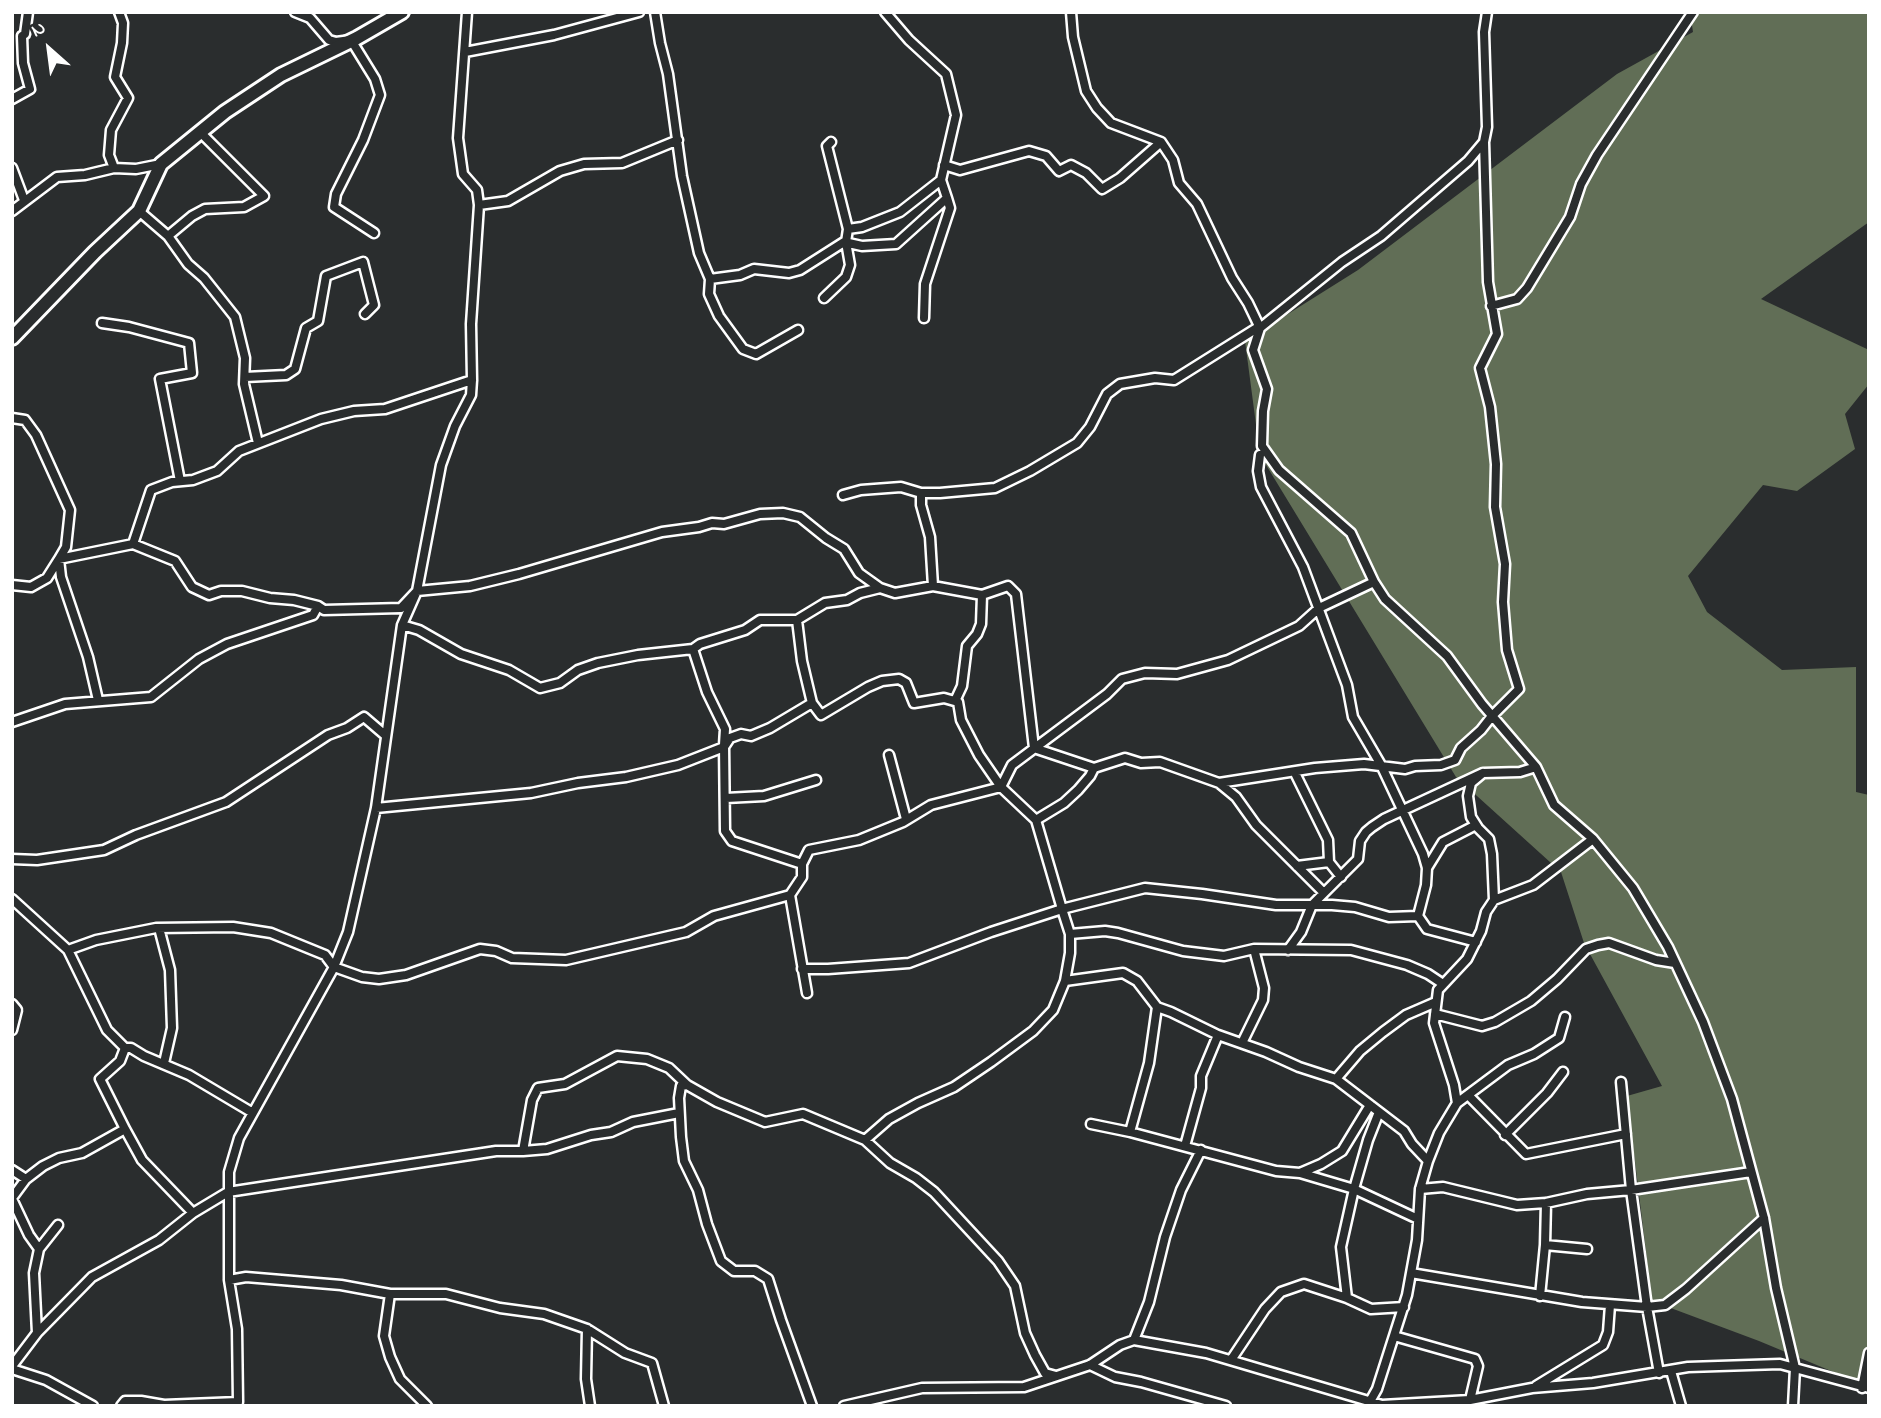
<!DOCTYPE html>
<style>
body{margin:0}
#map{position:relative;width:1881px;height:1418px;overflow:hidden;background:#2a2d2e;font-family:"Indie Flower",sans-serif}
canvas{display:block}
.frame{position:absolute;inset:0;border:14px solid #fff;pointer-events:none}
.north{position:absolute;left:14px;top:14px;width:70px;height:70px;-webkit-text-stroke:5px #2a2d2e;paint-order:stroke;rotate:332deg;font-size:19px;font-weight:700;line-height:28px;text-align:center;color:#fff}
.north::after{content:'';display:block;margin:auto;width:24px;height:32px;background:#fff;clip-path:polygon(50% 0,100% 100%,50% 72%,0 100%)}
</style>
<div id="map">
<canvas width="1881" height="1418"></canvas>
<div class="frame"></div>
<div class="north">N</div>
</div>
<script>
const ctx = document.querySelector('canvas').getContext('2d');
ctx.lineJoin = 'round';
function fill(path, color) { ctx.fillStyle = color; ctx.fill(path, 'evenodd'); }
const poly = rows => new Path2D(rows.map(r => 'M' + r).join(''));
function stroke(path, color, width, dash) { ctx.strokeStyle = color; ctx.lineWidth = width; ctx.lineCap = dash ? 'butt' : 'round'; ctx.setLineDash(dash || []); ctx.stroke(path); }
fill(poly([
 [1690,12,1869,12,1869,222,1761,299,1869,350,1869,384,1845,414,1855,449,1797,491,1763,485,1688,576,1707,612,1782,670,1856,667,1856,792,1869,795,1869,1361,1860,1383,1759,1341,1652,1301,1627,1096,1662,1086,1584,943,1561,872,1456,777,1260,455,1245,341,1358,270,1617,74,1693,32]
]), '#616e56');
const street = poly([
 [295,12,310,18,329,40,336,42,351,40,375,79,380,95,363,140,336,194,334,207,374,233],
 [655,12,660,43,668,74,682,176,699,253,710,279,709,294,719,316,743,349,756,354,798,330],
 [1071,12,1073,37,1086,91,1097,108,1111,123,1161,142,1173,160,1179,183,1197,204,1232,278,1248,303,1260,328,1253,350,1267,389,1263,411,1262,446,1279,470,1351,533,1374,582,1385,599,1447,656,1482,704,1536,767,1554,805,1593,839,1633,888,1668,947,1703,1022,1732,1099,1764,1218,1776,1288,1795,1368,1793,1406],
 [465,52,554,35,639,12],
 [12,99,30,89,23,63,22,36,25,34,28,12],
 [831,142,827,146,848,229],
 [944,165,960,170,1029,151,1046,156,1059,171,1071,165,1086,173,1102,189,1120,178,1161,142],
 [12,168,24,200],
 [114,168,109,155,111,130,128,98,115,77,122,43,123,23,119,12],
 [479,205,508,201,560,171,584,164,622,163,678,140],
 [12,211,57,177,85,175,114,168,136,169,161,164],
 [139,211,168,236,188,264,204,278,235,317,245,358,244,384,258,443],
 [168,236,192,216,205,209,244,207,264,196,201,133],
 [710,279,740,275,754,269,789,273,800,270,844,242,862,246,896,244,947,198,941,180],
 [824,298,846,277,850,265,846,242,848,229,862,227,900,212,941,180,956,115,946,74,909,40,885,12],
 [1491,306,1517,299,1527,288,1570,217,1581,184,1597,155,1693,12],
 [924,318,925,284,950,208,947,198],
 [102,323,129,327,189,343,192,373,160,379,180,481],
 [245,377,286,375,295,369,306,328,318,321,326,276,363,262,374,305,365,314],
 [12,418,25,420,36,435,70,510,66,547,59,559,61,577,88,657,98,700],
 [921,493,921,505,930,537,933,586],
 [843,495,861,490,901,487,921,493,940,493,995,488,1030,471,1077,443,1090,427,1107,394,1120,384,1155,378,1174,380,1257,328,1260,328,1342,262,1381,236,1468,161,1484,142,1487,127,1484,32,1487,12],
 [133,544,151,490,172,482,193,480,217,471,239,451,321,419,354,411,385,409,472,380],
 [12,585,31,587,47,578,59,559,133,544,175,561,192,587,209,595,221,591,242,591,270,598,294,600,318,606,324,610,401,608,417,591,470,586,519,574,662,532,699,527,712,523,724,524,760,514,783,513,800,517,826,538,844,549,859,573,880,588],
 [797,620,802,661,812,703],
 [402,625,419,630,461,654,509,670,540,688,560,683,578,670,598,663,638,655,693,649,707,692,725,729,724,745,725,831,732,841,802,864],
 [693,649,700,644,745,630,760,620,797,620,825,603,847,600,860,593,880,588,895,593,933,586,982,595,1008,586,1016,594,1034,748,1094,768,1125,758,1141,763,1160,762,1219,783,1315,768,1364,764,1405,769,1415,766,1441,765,1455,760,1461,748,1481,730,1492,716,1519,689,1507,650,1503,602,1505,564,1495,507,1496,464,1490,407,1480,368,1497,334,1488,282,1484,142],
 [955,701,962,686,967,646,977,634,981,624,982,595],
 [12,722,65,704,151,697,199,659,227,644,313,615,318,606],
 [889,755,906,819],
 [1295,773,1328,840,1329,862],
 [1219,783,1236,797,1256,825,1323,892],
 [726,798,764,796,816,780],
 [376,808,531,793,578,783,626,777,678,765,724,747,730,738,741,734,751,736,770,728,812,703,821,715,868,687,882,681,899,679,906,683,914,703,944,698,958,702,961,720,979,755,1001,787,1036,820,1062,909,1145,888,1202,894,1276,905,1332,905,1355,907,1389,917,1418,916,1426,885,1427,868,1423,854,1381,765,1353,717,1347,685,1303,567,1261,487,1258,471,1260,455],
 [1036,820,1064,803,1078,790,1090,776,1094,768],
 [12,859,37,860,104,850,136,835,226,802,328,735,347,728,364,717,385,735],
 [1297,866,1329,862,1341,877],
 [1427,868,1443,842,1476,825],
 [790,895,807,993],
 [12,899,68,950,107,1030,125,1048,131,1048,144,1056,189,1075,253,1113],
 [1494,900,1533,885,1593,839],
 [1418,916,1427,929,1476,942],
 [159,928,170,970,172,1028,164,1063],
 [1070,934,1105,931,1118,933,1183,951,1224,956,1254,949,1351,950,1407,965,1428,974,1443,984],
 [68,950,96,940,156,928,233,927,271,933,325,955,334,967,362,977,379,979,406,975,480,949,496,951,512,958,566,960,686,932,714,916,790,895,802,877,802,864,809,850,859,840,903,822,931,805,1001,787,1012,765,1107,694,1122,679,1145,673,1177,674,1228,660,1299,626,1319,608,1374,582],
 [1288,950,1301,932,1312,905,1358,859,1360,841,1366,832,1372,827,1384,819,1483,773,1520,772,1536,767],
 [802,969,828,969,909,963,991,932,1062,909,1070,934,1070,953,1065,981,1053,1010,1033,1031,991,1062,954,1087,918,1103,889,1119,865,1140],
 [1065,981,1123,973,1137,981,1157,1007,1171,1012,1218,1035,1266,1052,1299,1067,1336,1079,1404,1131,1412,1144,1428,1161,1420,1189,1417,1240,1407,1295,1377,1389,1368,1405],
 [12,1004,17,1010,12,1030],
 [1435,1014,1482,1026,1495,1022,1531,1001,1557,979,1586,949,1598,945,1609,943,1656,960,1675,963],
 [1242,1043,1263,1000,1264,988,1254,949],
 [125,1048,120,1061,100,1079,125,1129],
 [1336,1079,1360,1051,1383,1032,1406,1015,1436,1002],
 [1621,1082,1631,1190,1647,1307,1659,1373],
 [687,1085,681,1086,679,1098,681,1137,684,1161,698,1190,707,1224,721,1261,734,1271,755,1271,768,1279,781,1320,812,1406],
 [1468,1095,1526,1154,1626,1134],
 [1457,1103,1508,1065,1534,1054,1559,1038,1565,1017],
 [1091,1124,1130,1132,1149,1063,1157,1007],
 [1130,1132,1276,1171,1300,1173,1321,1164,1342,1151,1370,1105],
 [1505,1135,1547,1093,1563,1072],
 [1185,1146,1201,1088,1201,1076,1218,1035],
 [523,1151,547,1149,591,1135,611,1132,633,1122,679,1113],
 [1428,1161,1439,1133,1457,1103,1454,1085,1434,1023,1438,990,1467,959,1481,931,1486,912,1494,900,1492,854,1489,839,1478,828,1471,817,1468,796,1471,783,1483,773],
 [12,1170,26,1179],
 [1300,1173,1354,1189,1418,1219],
 [1420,1189,1443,1187,1517,1205,1546,1203,1587,1194,1631,1190,1751,1172],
 [12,1198,26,1179,43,1166,59,1158,82,1153,125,1129,142,1160,193,1213],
 [12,1199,29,1235,39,1249],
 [1545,1245,1587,1249],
 [1411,1273,1582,1302,1647,1307,1665,1305,1686,1289,1764,1218],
 [229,1280,246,1277,341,1285,390,1294,446,1294,500,1308,544,1314,587,1329,625,1353,652,1363,664,1406],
 [390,1294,384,1336,390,1357,400,1379,427,1406],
 [1540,1296,1545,1245,1546,1203],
 [1347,1298,1341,1247,1354,1189,1368,1140,1379,1112],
 [587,1329,586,1379,590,1406],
 [37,1333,34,1273,39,1249,58,1225],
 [1394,1336,1475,1359,1478,1366,1470,1400],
 [1134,1340,1149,1302,1165,1237,1181,1190,1201,1150],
 [1231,1360,1265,1309,1281,1292,1304,1284,1347,1298,1371,1309,1404,1307],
 [1090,1365,1115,1377,1141,1382,1226,1406],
 [12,1366,37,1333,92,1277,159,1240,193,1213,228,1192,496,1151,523,1151,532,1100,538,1088,565,1084,617,1056,647,1059,669,1068,687,1085,717,1102,765,1122,803,1114,865,1140,890,1163,916,1178,934,1192,998,1261,1015,1286,1025,1333,1035,1355,1045,1373,1056,1376],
 [12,1369,46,1380,93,1406],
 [1671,1371,1681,1406],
 [1536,1386,1603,1345,1608,1332,1610,1305],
 [1862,1388,1869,1353],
 [121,1406,125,1401,141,1401,164,1405,238,1402,237,1329,229,1280,229,1172,239,1138,334,967,348,932,376,808,402,625,417,591,441,465,455,426,471,395,472,380,471,324,479,205,477,190,463,174,458,138,467,12],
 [844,1406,922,1388,1024,1387,1090,1365,1120,1345,1134,1340,1206,1353,1382,1405,1470,1400,1532,1388,1593,1383,1688,1367,1780,1364,1869,1388]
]);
const secondary = poly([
 [12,338,95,252,139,211,161,164,225,112,281,75,357,38,402,12]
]);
stroke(street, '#fff', 13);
stroke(secondary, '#fff', 18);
stroke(street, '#2a2d2e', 8);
stroke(secondary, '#2a2d2e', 12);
</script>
